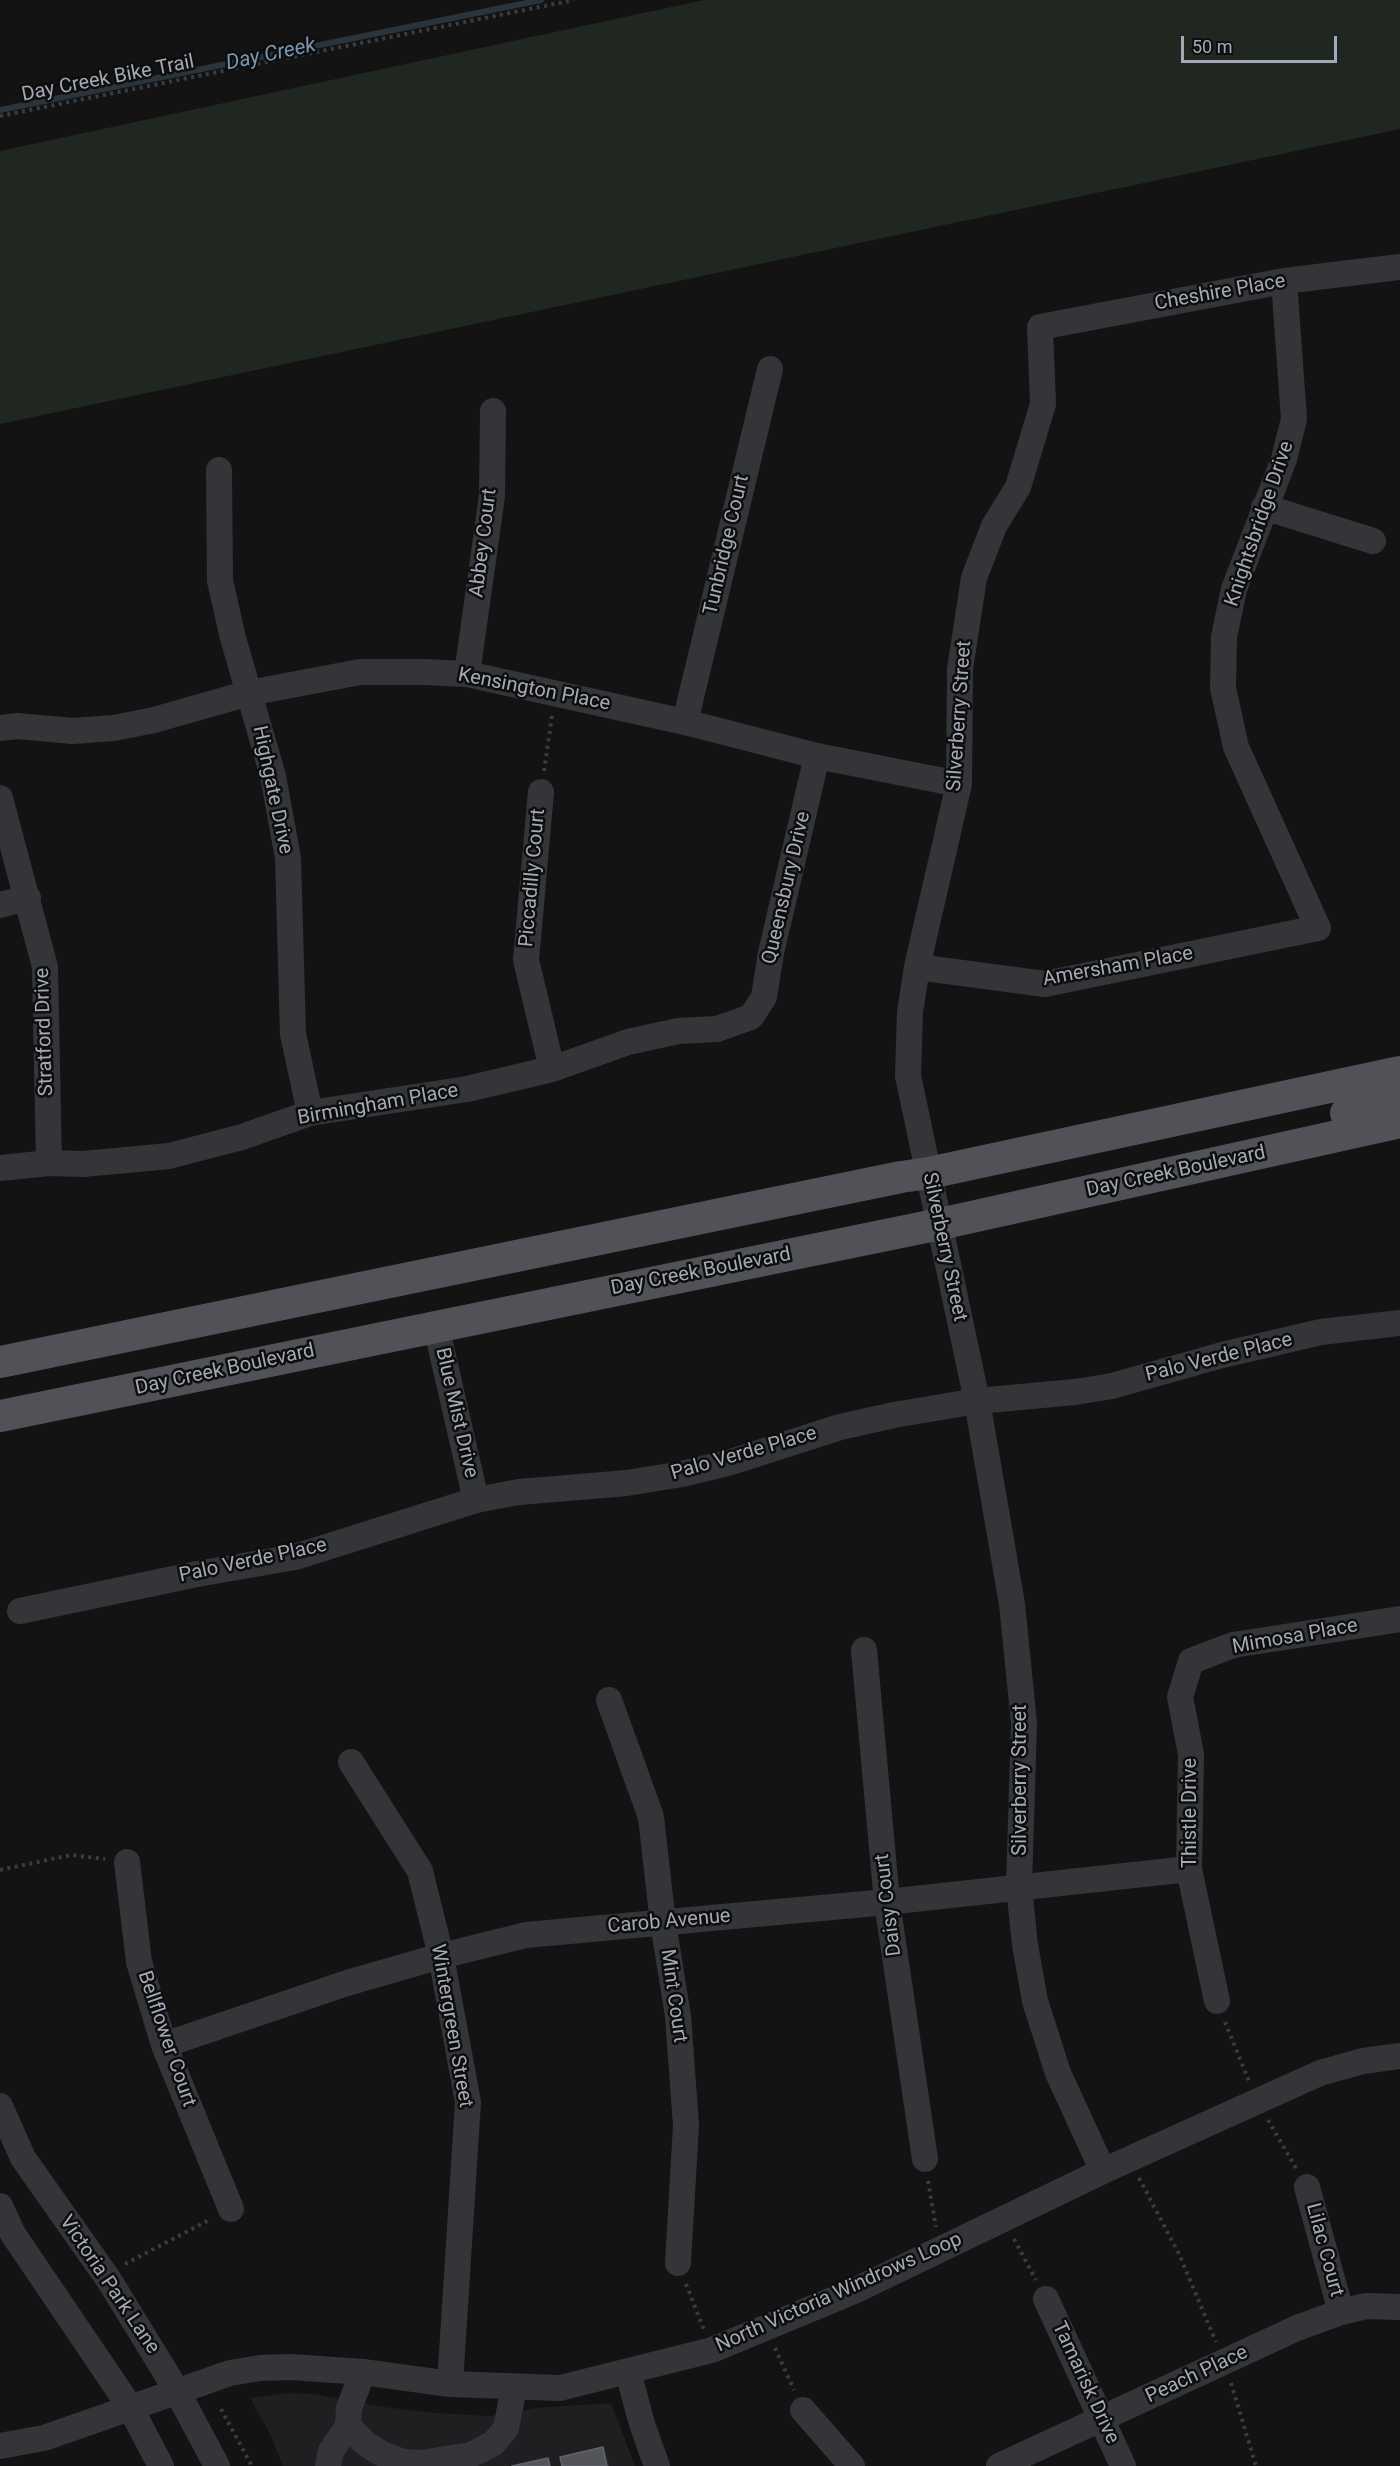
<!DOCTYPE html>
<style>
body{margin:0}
#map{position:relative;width:1400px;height:2466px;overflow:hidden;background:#131314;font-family:Roboto,sans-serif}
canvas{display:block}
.scale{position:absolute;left:1181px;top:36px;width:156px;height:27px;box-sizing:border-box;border:3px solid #a4aab5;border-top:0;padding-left:8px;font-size:18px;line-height:21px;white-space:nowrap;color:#a4aab5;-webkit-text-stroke:4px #0e0e0f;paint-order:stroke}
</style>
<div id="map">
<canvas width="1400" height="2466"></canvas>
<div class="scale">50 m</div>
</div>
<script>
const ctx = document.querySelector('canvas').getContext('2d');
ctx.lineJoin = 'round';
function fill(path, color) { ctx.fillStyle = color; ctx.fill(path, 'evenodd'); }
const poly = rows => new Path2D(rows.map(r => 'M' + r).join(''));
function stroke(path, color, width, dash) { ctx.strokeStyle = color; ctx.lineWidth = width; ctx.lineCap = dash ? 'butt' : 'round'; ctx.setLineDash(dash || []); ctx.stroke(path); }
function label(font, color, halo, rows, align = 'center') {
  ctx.font = font + ' Roboto,sans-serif'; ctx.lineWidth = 5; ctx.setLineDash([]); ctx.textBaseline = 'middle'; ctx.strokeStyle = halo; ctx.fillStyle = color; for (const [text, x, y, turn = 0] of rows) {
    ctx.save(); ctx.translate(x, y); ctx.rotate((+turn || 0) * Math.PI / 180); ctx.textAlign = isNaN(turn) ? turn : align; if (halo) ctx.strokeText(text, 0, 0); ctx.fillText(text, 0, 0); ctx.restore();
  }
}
fill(poly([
 [287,2393,313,2394,384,2407,436,2413,490,2416,535,2408,611,2403,635,2466,283,2466,269,2432,250,2398]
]), '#1f1f21');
fill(poly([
 [704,0,1400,0,1400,129,0,424,0,151]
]), '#1f2720');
stroke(poly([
 [0,110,541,0]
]), '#2b343a', 6);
stroke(poly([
 [0,116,574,0],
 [544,771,552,716],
 [0,1870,71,1855,105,1859],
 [1225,2022,1249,2081],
 [1268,2120,1296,2168],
 [1139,2178,1179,2254,1216,2342],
 [928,2181,936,2227],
 [1014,2239,1036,2280],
 [125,2264,211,2219],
 [686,2284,704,2330],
 [775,2348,794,2390],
 [1231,2383,1256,2466],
 [221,2409,252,2466]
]), '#3a3c40', 4, [3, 4.5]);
stroke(poly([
 [219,470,220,581,233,638,273,776,288,858,293,1034,310,1113],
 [1264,507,1373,541],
 [467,674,492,496,493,411],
 [685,722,770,369],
 [0,728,17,726,73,731,114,728,154,720,249,693,360,672,424,672,467,674,685,722,817,756,959,784],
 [541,792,526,960,552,1069],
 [0,798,45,967,49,1163],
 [0,905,28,898],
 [917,967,1045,984,1318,928,1236,747,1223,688,1224,637,1234,589,1284,459,1294,419,1284,281],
 [0,1168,49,1163,83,1164,169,1156,242,1137,310,1113,467,1089,552,1069,628,1042,678,1031,717,1029,751,1017,764,997,771,953,817,756],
 [436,1326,476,1500],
 [20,1611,197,1574,295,1557,476,1500,519,1492,627,1483,682,1474,731,1462,840,1427,894,1415,977,1401,1075,1392,1112,1386,1222,1355,1321,1332,1400,1323],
 [864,1650,887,1902,925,2159],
 [609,1700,651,1817,663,1923,678,2016,686,2125,678,2263],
 [351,1762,420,1871,441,1956,468,2102,450,2384],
 [127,1862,139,1962,164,2045,231,2209],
 [1217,2001,1189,1869,1191,1754,1180,1697,1191,1661,1233,1645,1400,1619],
 [164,2045,347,1983,441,1956,526,1935,887,1902,1189,1869],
 [0,2106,23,2158,109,2280,177,2391,217,2466],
 [1103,2171,1058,2073,1035,2001,1025,1945,1019,1887,1024,1723,1012,1604,977,1401,908,1076,910,1012,917,967,959,784,960,669,974,578,994,526,1018,487,1043,404,1040,327,1284,281,1400,267],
 [1307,2187,1341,2312],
 [0,2206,13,2234,130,2407,161,2466],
 [1046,2299,1123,2466],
 [363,2372,349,2408,348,2426,366,2444,384,2455,403,2462,421,2463,471,2455,494,2443,506,2428,514,2388],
 [628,2372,642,2424,657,2466],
 [803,2410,852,2466],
 [0,2446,44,2438,230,2373,260,2368,291,2367,363,2372,450,2384,560,2388,712,2350,854,2291,1103,2171,1320,2073,1363,2061,1400,2056],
 [328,2466,331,2451,348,2426],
 [999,2466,1297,2328,1341,2312,1366,2306,1400,2307]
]), '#343539', 26);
stroke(poly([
 [1346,1113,1400,1099],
 [0,1362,901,1177,929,1173,1400,1072],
 [0,1416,940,1224,1400,1122]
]), '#505258', 32);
fill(poly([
 [603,2447,608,2462,609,2466,607,2466]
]), '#2f3033');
const building = poly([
 [603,2447,607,2466,562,2466,560,2457,603,2447],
 [548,2458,550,2466,512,2466,548,2458]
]);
fill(building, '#53555b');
stroke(building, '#5f6269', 1.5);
label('20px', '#a4aab5', '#0e0e0f', [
 ["Day Creek Bike Trail",108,79,-11],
 ["Cheshire Place",1220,293,-10],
 ["Knightsbridge Drive",1260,524,-71],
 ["Abbey Court",484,543,-83],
 ["Tunbridge Court",727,545,-77],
 ["Kensington Place",534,690,11],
 ["Silverberry Street",960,716,-86],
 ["Highgate Drive",272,790,78],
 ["Piccadilly Court",533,878,-85],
 ["Queensbury Drive",787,888,-77],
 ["Amersham Place",1118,967,-10],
 ["Stratford Drive",45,1032,-92],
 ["Birmingham Place",378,1105,-10],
 ["Day Creek Boulevard",1176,1172,-12],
 ["Silverberry Street",944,1247,78],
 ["Day Creek Boulevard",701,1272,-11],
 ["Palo Verde Place",1219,1358,-14],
 ["Day Creek Boulevard",225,1370,-12],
 ["Blue Mist Drive",456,1413,77],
 ["Palo Verde Place",744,1454,-16],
 ["Palo Verde Place",253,1561,-12],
 ["Mimosa Place",1295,1637,-10],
 ["Silverberry Street",1021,1780,-90],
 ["Thistle Drive",1191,1813,-90],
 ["Daisy Court",889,1905,-97],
 ["Carob Avenue",669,1922,-5],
 ["Mint Court",673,1996,82],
 ["Wintergreen Street",451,2026,80],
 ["Bellflower Court",166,2039,71],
 ["Lilac Court",1324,2250,75],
 ["Victoria Park Lane",109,2285,56],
 ["North Victoria Windrows Loop",839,2293,-24],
 ["Peach Place",1197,2375,-25],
 ["Tamarisk Drive",1085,2383,65]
]);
label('italic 21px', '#7b98b0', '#0e0e0f', [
 ["Day Creek",271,55,-12]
]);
</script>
